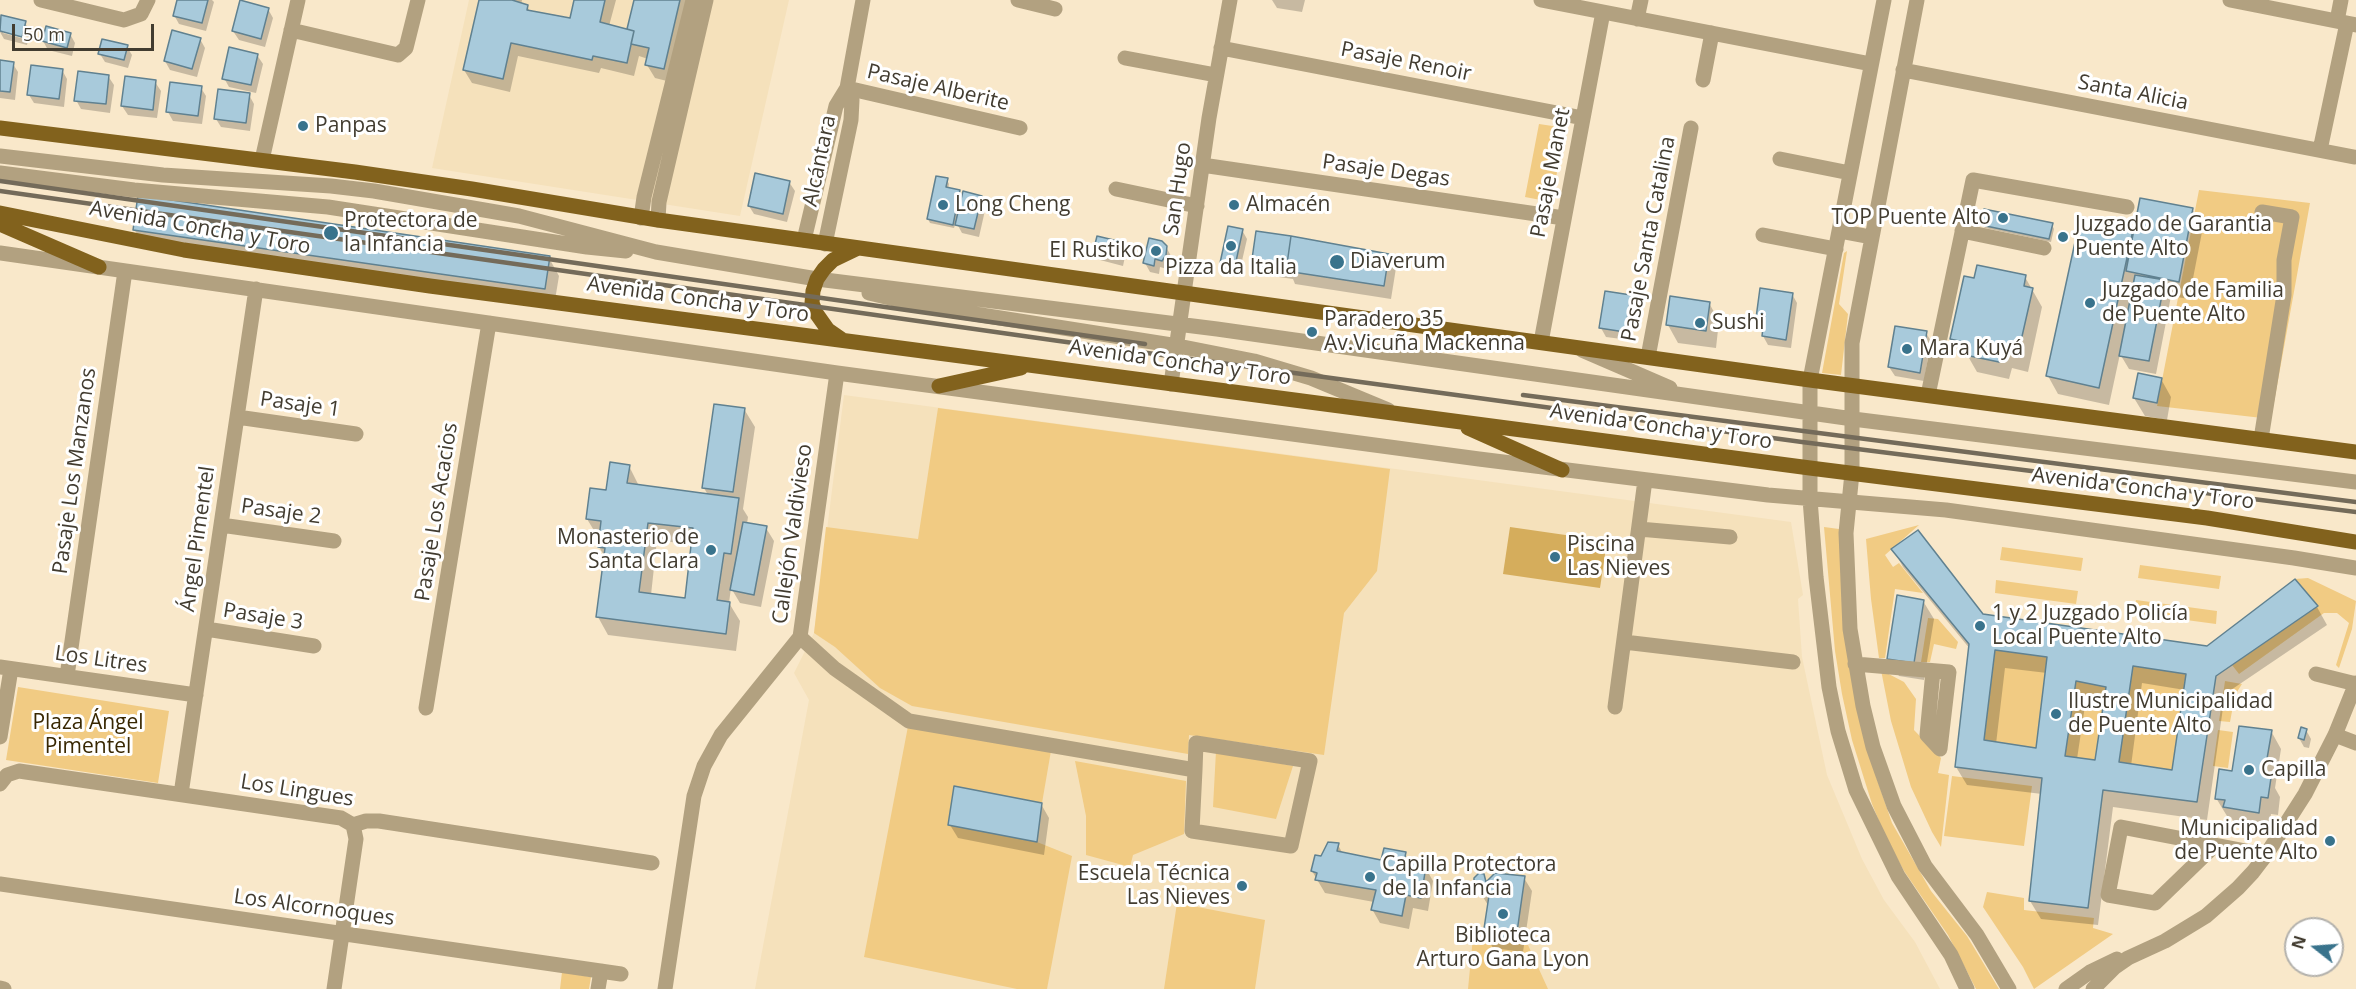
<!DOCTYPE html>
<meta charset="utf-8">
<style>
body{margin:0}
#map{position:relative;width:2356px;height:989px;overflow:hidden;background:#f9e8ca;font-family:"Open Sans",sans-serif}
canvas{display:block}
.north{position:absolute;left:2284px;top:917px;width:60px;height:60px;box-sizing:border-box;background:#fff;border:2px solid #b3b1ac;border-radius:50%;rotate:287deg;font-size:16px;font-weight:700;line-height:24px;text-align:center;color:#423c30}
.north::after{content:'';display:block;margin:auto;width:21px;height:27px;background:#39738c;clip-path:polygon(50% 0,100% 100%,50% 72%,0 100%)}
.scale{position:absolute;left:12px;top:24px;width:142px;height:27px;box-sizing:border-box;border:3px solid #423c30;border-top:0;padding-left:8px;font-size:18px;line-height:21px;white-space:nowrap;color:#423c30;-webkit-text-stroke:4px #fff;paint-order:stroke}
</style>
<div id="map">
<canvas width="2356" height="989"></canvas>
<div class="north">N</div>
<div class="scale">50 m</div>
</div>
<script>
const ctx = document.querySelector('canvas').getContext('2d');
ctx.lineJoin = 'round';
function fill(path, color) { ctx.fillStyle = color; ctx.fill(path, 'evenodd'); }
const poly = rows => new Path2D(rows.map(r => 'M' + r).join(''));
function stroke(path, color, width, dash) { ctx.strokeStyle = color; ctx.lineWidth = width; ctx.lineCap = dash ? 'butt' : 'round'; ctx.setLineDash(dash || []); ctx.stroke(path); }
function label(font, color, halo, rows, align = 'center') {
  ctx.font = font + ' "Open Sans",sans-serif'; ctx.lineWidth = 6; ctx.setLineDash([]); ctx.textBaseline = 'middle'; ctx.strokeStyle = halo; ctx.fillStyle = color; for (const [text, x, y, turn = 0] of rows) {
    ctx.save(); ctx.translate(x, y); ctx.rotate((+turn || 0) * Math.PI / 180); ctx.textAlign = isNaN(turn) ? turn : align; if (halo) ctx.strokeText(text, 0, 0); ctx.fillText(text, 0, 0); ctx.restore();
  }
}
fill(poly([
 [469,0,789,0,740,216,432,168],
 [844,395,1791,522,1803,595,1798,599,1802,657,1827,775,1862,859,1884,900,1915,942,1940,989,755,989,809,700,794,673,814,633]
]), '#f5e1bb');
fill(poly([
 [1539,124,1566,128,1551,202,1525,197],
 [2199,190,2310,203,2271,419,2157,406],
 [1847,251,1839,304,1848,314,1841,375,1822,373,1844,253],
 [938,408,1390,469,1377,571,1344,613,1324,755,1189,735,1188,754,912,706,880,688,835,647,814,633,826,527,918,539],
 [1919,525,1885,555,1893,567,1899,563,1923,593,1895,589,1885,658,1879,658,1871,599,1866,539],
 [1824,527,1839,529,1859,719,1877,779,1892,823,1931,891,1967,936,1999,989,1976,989,1948,935,1904,871,1886,838,1872,804,1852,740,1842,694,1835,651],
 [2002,547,2083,558,2081,571,2000,560],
 [2140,565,2221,576,2219,589,2138,578],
 [2308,578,2356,601,2352,629,2339,668,2336,665,2349,623,2337,613,2324,613,2239,674,2232,665,2318,606,2295,579],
 [1996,580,2078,591,2076,604,1995,593],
 [2136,600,2217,611,2216,624,2134,613],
 [1928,618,1938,619,1958,642,1956,649,1934,644,1930,662,1921,662],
 [1995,650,2047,657,2036,748,1984,740],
 [2133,666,2186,674,2172,770,2119,762],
 [1881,670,1904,682,1916,699,1914,730,1941,758,1938,773,1949,775,1941,847,1932,832,1911,787,1891,721],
 [2076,681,2106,687,2095,760,2065,756],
 [2225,681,2242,684,2235,695,2230,722,2219,721],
 [18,687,169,711,158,783,6,760],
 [909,721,1052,745,1042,803,954,786,949,825,1037,842,1072,856,1047,989,1017,989,864,957],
 [2218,730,2233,732,2228,768,2213,766],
 [1216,751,1293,766,1276,819,1213,807],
 [1075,761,1186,781,1184,834,1133,855,1130,867,1086,855,1086,816],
 [1952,776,2032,786,2024,846,1944,836],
 [1987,892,2024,898,2024,910,2094,918,2093,928,2113,934,2034,989,2023,967,1983,907],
 [1177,903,1265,920,1255,989,1164,989],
 [1473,937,1528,945,1548,989,1468,989],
 [562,972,591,977,589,989,560,989]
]), '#f1cb83');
fill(poly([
 [1510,527,1607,541,1600,588,1503,574]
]), '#d5ad5c');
fill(poly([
 [178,0,212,0,214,2,206,31,179,24,174,15],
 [480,0,522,0,521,5,527,6,530,12,571,20,576,0,616,0,609,26,628,31,635,0,690,0,671,82,655,78,647,65,648,59,639,56,634,76,601,68,599,73,518,56,510,92,472,83,464,70],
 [1272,0,1305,0,1302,12,1277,8],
 [268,9,273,18,265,47,239,40,233,31],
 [2,16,25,23,30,31,29,37,3,30,3,33,28,40,27,45,4,39,0,32],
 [70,34,75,43,72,56,48,50,43,41],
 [200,39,205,48,197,77,170,70,165,61],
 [127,47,132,55,128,68,105,62,100,54],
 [257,55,263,64,256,93,229,87,224,78],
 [0,62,13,64,18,72,15,100,0,98],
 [62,70,67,79,64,107,34,103,29,95],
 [108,76,114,85,110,113,81,109,76,100],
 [155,82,161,91,157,118,128,115,122,106],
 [201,88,206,96,202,124,173,121,168,112],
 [249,95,254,104,250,131,221,127,216,119],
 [947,180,949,184,948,189,959,192,963,198,981,197,986,206,979,237,962,233,956,222,954,228,930,223,928,219],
 [789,182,795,191,787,222,754,214,749,206],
 [2192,209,2203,227,2189,299,2171,296,2156,374,2129,369,2120,354,2109,405,2058,394,2048,376,2081,220,2135,232],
 [1982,225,2052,225,2054,229,2051,242,1985,228],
 [134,229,549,258,559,276,554,306,145,247],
 [1242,230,1247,239,1239,274,1227,272,1222,263],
 [1121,243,1126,252,1123,266,1100,260,1095,251],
 [1166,247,1171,256,1170,264,1167,269,1160,267,1159,274,1150,272,1145,263],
 [1388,255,1396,268,1391,299,1295,284,1293,279,1257,274,1252,265],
 [2025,277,2042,307,2028,372,2012,368,2009,379,1977,372,1969,358,1962,357,1952,339,1975,280],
 [1792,294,1797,303,1791,348,1768,345,1763,336,1765,327,1757,318],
 [1630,296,1635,305,1629,340,1606,337,1601,328],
 [1709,303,1719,321,1716,348,1678,343,1668,325],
 [1926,333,1931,341,1924,381,1895,376,1889,367],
 [2161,379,2171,397,2167,420,2145,416,2134,398],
 [744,409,755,427,743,509,748,517,747,524,766,528,774,541,761,607,740,603,731,588,729,603,740,621,736,651,608,635,598,617,605,557,599,547,601,537,598,537,587,519,629,466,639,486,708,495,704,488],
 [657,540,693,545,686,600,651,595],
 [1893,549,1982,616,2207,647,2317,607,2327,625,2225,694,2207,820,2113,807,2098,925,2041,919,2030,901,2042,794,1967,785,1956,767,1970,649,1903,567],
 [2005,668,2047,673,2037,750,1996,744],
 [2142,683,2185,690,2174,772,2131,766],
 [2086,699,2105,702,2096,762,2077,759],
 [1923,601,1934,619,1924,680,1899,676,1888,658],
 [2306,730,2311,739,2309,748,2304,747,2299,738],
 [2271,731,2281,749,2275,788,2280,797,2278,815,2271,814,2269,830,2235,825,2231,817,2227,816,2216,798,2233,772],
 [1041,804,1049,818,1044,855,958,838,950,825],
 [1338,845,1343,854,1382,862,1405,854,1412,865,1425,867,1433,881,1428,911,1413,908,1409,929,1380,923,1372,909,1374,902,1325,893,1312,871,1322,858],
 [1483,875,1487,883,1524,878,1532,891,1523,952,1493,948,1485,934,1489,907,1476,885]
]), '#0003');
const building = poly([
 [177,0,208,0,202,23,173,16,177,0],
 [240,0,269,8,261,39,232,31,240,0],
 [479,0,512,0,528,5,527,10,570,18,574,0,605,0,600,22,634,31,627,63,593,56,592,60,511,43,503,79,463,70,479,0],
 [634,0,680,0,664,69,645,65,649,48,631,44,634,31,627,29,634,0],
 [1,15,26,21,22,37,0,31,1,15],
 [46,26,71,33,67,48,42,41,46,26],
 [172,30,201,38,192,69,164,61,172,30],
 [102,39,128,45,124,60,98,54,102,39],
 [229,47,258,54,251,85,222,79,229,47],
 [0,60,14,62,10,92,0,91,0,60],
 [31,65,63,69,59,99,27,95,31,65],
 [78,71,109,75,106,104,74,101,78,71],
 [125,76,156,80,153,110,121,106,125,76],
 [170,82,202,86,198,116,166,112,170,82],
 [218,89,250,93,246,123,214,119,218,89],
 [755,173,790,181,783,214,748,206,755,173],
 [936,176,948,178,946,187,960,190,953,225,927,219,936,176],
 [963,191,982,196,974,229,955,225,963,191],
 [138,195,550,256,545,289,133,230,138,195],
 [2140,198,2193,208,2179,282,2126,271,2140,198],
 [1984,209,2053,223,2049,239,1981,225,1984,209],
 [2080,219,2133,230,2099,388,2046,376,2080,219],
 [1228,226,1243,229,1235,266,1220,263,1228,226],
 [1256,231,1291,236,1286,271,1251,266,1256,231],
 [1097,236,1122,242,1118,258,1093,252,1097,236],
 [1291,236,1389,254,1384,286,1286,271,1291,236],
 [1149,238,1162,241,1167,246,1166,255,1162,261,1155,259,1154,266,1143,263,1149,238],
 [1977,265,2026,275,2024,286,2033,288,2018,354,2002,350,1999,362,1965,355,1968,343,1950,339,1964,276,1974,278,1977,265],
 [2135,275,2165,280,2149,361,2119,356,2135,275],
 [1760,288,1793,293,1786,340,1762,336,1764,319,1756,318,1760,288],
 [1605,291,1631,295,1625,332,1599,328,1605,291],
 [1670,296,1710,302,1706,331,1666,325,1670,296],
 [1895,326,1927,331,1920,373,1888,367,1895,326],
 [2138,373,2162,378,2157,403,2133,398,2138,373],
 [714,404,745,408,733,492,702,488,714,404],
 [610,462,630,465,627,483,739,498,731,554,724,553,717,600,730,602,726,634,596,617,605,548,598,547,601,521,586,519,590,488,606,490,610,462],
 [648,523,693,528,685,598,639,592,648,523],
 [743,522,767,526,754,595,730,590,743,522],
 [1918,530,1983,614,2207,646,2295,579,2318,606,2216,676,2197,802,2103,790,2088,908,2029,901,2042,778,1955,767,1969,644,1891,549,1918,530],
 [1995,650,2047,657,2036,748,1984,740,1995,650],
 [2133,666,2186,674,2172,770,2119,762,2133,666],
 [2076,681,2106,687,2095,760,2065,756,2076,681],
 [1897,595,1924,600,1914,663,1887,659,1897,595],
 [2239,726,2272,730,2264,776,2271,778,2268,798,2261,797,2259,813,2223,807,2225,800,2215,799,2219,769,2232,771,2239,726],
 [2301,727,2307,729,2304,740,2298,738,2301,727],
 [954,786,1042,803,1037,842,948,825,954,786],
 [1328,842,1339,843,1337,851,1381,860,1384,848,1406,852,1404,862,1426,866,1421,898,1406,895,1402,916,1371,910,1376,890,1315,880,1317,873,1311,871,1315,855,1321,856,1328,842],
 [1479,873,1484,874,1486,882,1495,873,1525,876,1516,939,1483,935,1490,889,1479,893,1474,885,1474,878,1479,873]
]);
fill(building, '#a8cadb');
stroke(building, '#608190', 1.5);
stroke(poly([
 [41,0,124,20,141,14,148,0],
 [1018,0,1055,9],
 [1541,0,1871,64],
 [1884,0,1810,380,1810,499,1816,577,1829,687,1838,731,1856,790,1898,876,1951,955,1967,989],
 [1917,0,1852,343,1852,473,1846,533,1850,629,1863,706,1873,747,1894,806,1925,866,1977,935,2009,989],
 [2230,0,2356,25],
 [1637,19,1641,0],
 [2337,21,2341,0],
 [291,30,398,55,406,48,418,0],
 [1221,48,1583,118],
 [1125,58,1216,75],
 [1903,70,2354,157],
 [1703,80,1712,33],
 [847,88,1020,128],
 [2320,150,2347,23],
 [0,156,163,175,331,186,374,191,519,216,656,252,817,279,1217,329,1853,419,2356,482],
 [1780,159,1850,173],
 [262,160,298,0],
 [1202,165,1564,218],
 [0,173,134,190,328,207,587,247,626,251],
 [1116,189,1197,206],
 [641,218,644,197,693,0],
 [658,220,659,202,706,0],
 [1839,231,1871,237],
 [1962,231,2044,248],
 [1763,235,1836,249],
 [804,240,836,106,847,88,863,0],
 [825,244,851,120,852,100,847,88],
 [0,253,837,373,1479,459,1768,495,1946,510,2294,558,2356,568],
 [869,293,924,306,1178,346,1254,361,1311,378,1388,410],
 [1541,342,1603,12],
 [1582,350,1670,388],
 [1648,357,1691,128],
 [1171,384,1209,118,1230,0],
 [1928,395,1973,180,2127,207],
 [237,417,356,434],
 [2261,439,2284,295,2284,260,2292,217,2262,212],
 [221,525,334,541],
 [1639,529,1730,537],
 [206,629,314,646],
 [800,637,834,668,909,721,1195,770,1196,743,1310,761,1291,846,1192,831,1195,770],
 [1624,642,1793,662],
 [1855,664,1949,672,1940,749,1927,735,1933,671],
 [0,667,196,695],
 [2316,674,2356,684],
 [67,676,125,271],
 [1615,707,1645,480],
 [426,708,489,323],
 [2335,735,2356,743],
 [0,737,11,669],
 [0,784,7,775,19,771,341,818,353,825],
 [181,794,256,289],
 [353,825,366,821,379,821,652,863],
 [2215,845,2155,903,2108,895,2121,827,2215,845,2266,855],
 [0,884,621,974],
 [0,988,4,989],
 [334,989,356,839,353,825],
 [598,989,601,971],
 [665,989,694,796,704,766,721,735,800,637,837,373],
 [2066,989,2090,972,2117,959],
 [2093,989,2115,967,2128,958,2165,941,2206,916,2238,888,2253,872,2266,855,2305,794,2335,735,2356,683]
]), '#b2a180', 15);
stroke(poly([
 [0,128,355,172,472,189,658,220,1810,380,2356,452],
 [0,213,184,250,430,286,1810,468,2207,518,2356,542],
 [0,224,99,267],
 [841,339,828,330,816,313,812,303,813,291,817,279,824,269,833,260,858,248],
 [939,386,1021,368],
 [1468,428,1562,470]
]), '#82621d', 15);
stroke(poly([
 [0,181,1145,344],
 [0,191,1059,341,1802,442,2356,512],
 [1523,395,2356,502]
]), '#746b5a', 4.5);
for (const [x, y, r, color] of [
 [303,126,6,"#39738c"],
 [943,205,6,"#39738c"],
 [1234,205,6,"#39738c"],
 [2003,218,6,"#39738c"],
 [331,233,8,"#39738c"],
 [2063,237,6,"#39738c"],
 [1231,246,6,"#39738c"],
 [1156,251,6,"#39738c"],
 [1337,262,8,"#39738c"],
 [2090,303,6,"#39738c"],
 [1700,323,6,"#39738c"],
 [1312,332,6,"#39738c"],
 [1907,349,6,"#39738c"],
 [711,550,6,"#39738c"],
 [1555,557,6,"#39738c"],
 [1980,626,6,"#39738c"],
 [2056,714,6,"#39738c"],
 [2249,770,6,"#39738c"],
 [2330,841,6,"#39738c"],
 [1370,877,6,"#39738c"],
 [1242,886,6,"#39738c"],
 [1503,914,6,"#39738c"]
]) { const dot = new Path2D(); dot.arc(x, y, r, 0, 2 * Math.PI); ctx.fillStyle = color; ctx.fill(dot); stroke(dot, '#fff', 2); }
label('21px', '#423c30', '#fff', [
 ["Pasaje Renoir",1406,62,11],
 ["Pasaje Alberite",938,88,13],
 ["Santa Alicia",2133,93,11],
 ["Alcántara",820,161,-78],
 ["Pasaje Degas",1386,171,8],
 ["Pasaje Manet",1551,173,-79],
 ["San Hugo",1178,189,-82],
 ["Avenida Concha y Toro",200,228,10],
 ["Pasaje Santa Catalina",1649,239,-79],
 ["Avenida Concha y Toro",698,300,8],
 ["Avenida Concha y Toro",1180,363,8],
 ["Pasaje 1",300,405,8],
 ["Avenida Concha y Toro",1661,427,8],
 ["Pasaje Los Manzanos",75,471,-82],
 ["Avenida Concha y Toro",2143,489,7],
 ["Pasaje 2",281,512,8],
 ["Pasaje Los Acacios",437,512,-81],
 ["Callejón Valdivieso",793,534,-82],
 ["Ángel Pimentel",198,539,-82],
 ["Pasaje 3",263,617,9],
 ["Los Litres",101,660,8],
 ["Los Lingues",297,791,9],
 ["Los Alcornoques",314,908,8]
]);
label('21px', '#423c30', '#fff', [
 ["Panpas",315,126],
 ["Long Cheng",955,205],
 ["Almacén",1246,205],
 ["TOP Puente Alto",1991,218,"right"],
 ["Protectora de",344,221],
 ["la Infancia",344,245],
 ["Juzgado de Garantia",2075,225],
 ["Puente Alto",2075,249],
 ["El Rustiko",1144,251,"right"],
 ["Diaverum",1350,262],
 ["Pizza da Italia",1231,268,"center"],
 ["Juzgado de Familia",2102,291],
 ["de Puente Alto",2102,315],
 ["Paradero 35",1324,320],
 ["Av.Vicuña Mackenna",1324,344],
 ["Sushi",1712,323],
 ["Mara Kuyá",1919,349],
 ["Monasterio de",699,538,"right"],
 ["Santa Clara",699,562,"right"],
 ["Piscina",1567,545],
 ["Las Nieves",1567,569],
 ["1 y 2 Juzgado Policía",1992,614],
 ["Local Puente Alto",1992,638],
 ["Ilustre Municipalidad",2068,702],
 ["de Puente Alto",2068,726],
 ["Capilla",2261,770],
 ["Municipalidad",2318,829,"right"],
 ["de Puente Alto",2318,853,"right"],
 ["Capilla Protectora",1382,865],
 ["de la Infancia",1382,889],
 ["Escuela Técnica",1230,874,"right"],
 ["Las Nieves",1230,898,"right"],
 ["Biblioteca",1503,936,"center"],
 ["Arturo Gana Lyon",1503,960,"center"]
], 'left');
label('21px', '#382702', '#fff', [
 ["Plaza Ángel",88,723],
 ["Pimentel",88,747]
]);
</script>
